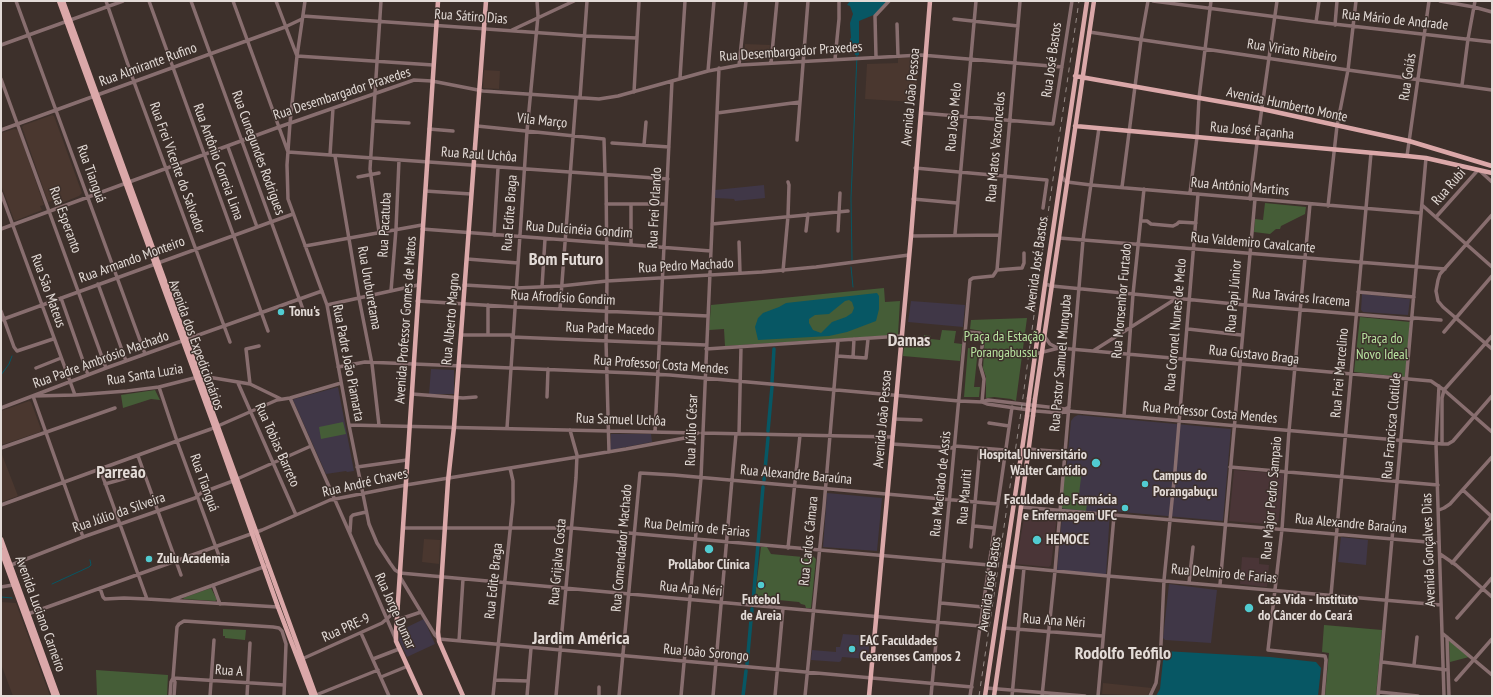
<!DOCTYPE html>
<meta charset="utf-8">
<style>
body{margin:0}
#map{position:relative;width:1493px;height:697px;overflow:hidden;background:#3d302b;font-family:"PT Sans Narrow",sans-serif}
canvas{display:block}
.frame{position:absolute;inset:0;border:2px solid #e3dbd7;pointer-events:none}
</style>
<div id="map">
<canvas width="1493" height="697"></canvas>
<div class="frame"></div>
</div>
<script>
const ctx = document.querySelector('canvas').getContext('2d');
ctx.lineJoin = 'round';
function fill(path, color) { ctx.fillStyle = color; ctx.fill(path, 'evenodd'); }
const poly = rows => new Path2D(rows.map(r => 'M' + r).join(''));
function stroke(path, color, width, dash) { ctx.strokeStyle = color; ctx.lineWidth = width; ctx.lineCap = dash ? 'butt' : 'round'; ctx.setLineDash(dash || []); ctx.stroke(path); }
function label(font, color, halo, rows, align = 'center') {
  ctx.font = font + ' "PT Sans Narrow",sans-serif'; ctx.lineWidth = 3; ctx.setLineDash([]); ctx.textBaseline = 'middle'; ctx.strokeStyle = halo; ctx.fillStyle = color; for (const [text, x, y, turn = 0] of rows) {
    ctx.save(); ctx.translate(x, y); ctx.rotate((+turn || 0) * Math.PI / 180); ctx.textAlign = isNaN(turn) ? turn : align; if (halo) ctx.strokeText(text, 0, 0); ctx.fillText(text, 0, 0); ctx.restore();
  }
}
fill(poly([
 [745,44,770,45,768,59,745,61],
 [898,58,917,58,920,59,915,102,865,99,867,64,898,63],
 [484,70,500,71,499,89,483,88],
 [52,115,54,116,82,193,79,196,57,205,55,200,48,202,22,127,24,125],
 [14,129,18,130,44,205,40,206,42,210,17,220,14,220,1,185,1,133],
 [29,401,31,402,41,429,40,432,1,445,1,411],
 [1,452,18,496,1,502],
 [424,539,440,540,439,564,422,562],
 [1,602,16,603,50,696,13,696,1,664],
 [1103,683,1152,688,1147,696,1102,694]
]), '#4a372f');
fill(poly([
 [764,185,765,198,735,201,734,199,715,198,715,190],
 [1362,294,1410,299,1408,315,1363,312,1361,310],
 [911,301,965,305,963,327,908,322],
 [431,369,454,370,454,394,429,394],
 [338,387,354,471,347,472,346,471,326,474,293,400,294,399],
 [1078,415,1231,429,1223,521,1110,511,1106,575,1057,570,1071,421,1074,417],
 [611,434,651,434,652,442,610,450],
 [827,493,882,498,877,551,823,547],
 [1341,537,1368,540,1366,565,1338,562],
 [1169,584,1217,590,1211,643,1165,640,1163,638],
 [424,619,435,644,407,657,399,640,401,630],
 [843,634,870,636,868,659,842,657,841,661,839,662,811,660,812,650,836,652,836,647,840,647]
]), '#403747');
fill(poly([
 [1234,470,1284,474,1278,525,1229,521],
 [1025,512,1057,516,1051,565,1049,567,1016,564],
 [1242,557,1259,558,1259,564,1269,565,1267,587,1240,584]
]), '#4a3537');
fill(poly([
 [1265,203,1306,207,1305,214,1281,226,1280,229,1276,229,1270,234,1254,232,1255,219,1263,220],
 [884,288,885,302,900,301,898,335,725,346,724,329,709,330,711,305],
 [1360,317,1410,322,1405,377,1354,372],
 [1027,318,1016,401,1011,399,994,397,986,398,986,377,983,368,985,336,982,331,970,329,971,320],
 [942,330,956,331,954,343,962,344,960,361,903,356,905,336,924,338,924,335,931,336,931,339,940,340],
 [968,348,978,349,974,387,980,387,979,397,964,397],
 [155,390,160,400,151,399,123,408,121,395],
 [343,422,346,434,321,439,319,427],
 [1065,468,1082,469,1078,503,1087,504,1086,511,1060,508],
 [761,547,767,547,771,554,803,557,806,554,812,555,816,559,811,608,806,608,805,605,801,604,799,602,768,599,766,601,758,601,757,604,754,604],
 [211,588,217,600,215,601,184,599,183,598],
 [1324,625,1382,630,1376,696,1325,696,1329,653,1322,652],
 [223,629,246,630,245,640,225,638,225,636,223,636],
 [1450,641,1469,657,1450,662,1449,642],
 [96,670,168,675,167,696,97,696]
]), '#455d37');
fill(poly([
 [850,1,888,1,876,14,859,21,859,55,855,55,854,48,850,39,851,38,850,23,853,14,850,6,847,5],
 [877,293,879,296,879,309,876,321,847,332,829,336,758,340,755,327,758,318,763,313,779,307,786,303],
 [849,300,852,302,854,308,852,313,846,317,832,322,821,333,813,330,809,323,809,319,815,315,829,314,845,301],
 [1164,651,1270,657,1316,662,1321,668,1318,696,1156,696,1160,689]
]), '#075764');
stroke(poly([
 [852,260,851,198,857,55],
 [851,267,853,287],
 [1,375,9,364,12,356],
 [52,584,89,567,91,565,90,560],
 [1,597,12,598]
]), '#075764', 1);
stroke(poly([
 [772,382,774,349],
 [768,431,772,387],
 [764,480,768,438],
 [753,602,763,487],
 [747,664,752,609],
 [743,696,746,671]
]), '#075764', 3.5);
stroke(poly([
 [16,1,145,354],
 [106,1,134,82,230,342],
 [149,1,268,331],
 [191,1,304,312],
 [233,1,288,152,668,179],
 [276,1,297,56,433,65],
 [305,1,297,56,290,123,287,165,288,199,327,305,349,425,369,524,377,543,390,563,395,570,400,573,980,626],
 [1153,1,1316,22,1492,42],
 [1440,1,1474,7,1492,12],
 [303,16,585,36,637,38],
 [954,19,1018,26],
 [1316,22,1319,1],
 [897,24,898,56],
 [1335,25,1337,1],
 [512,30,574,1],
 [1089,32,1348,70,1492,90],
 [1,45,123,1],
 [876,57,875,16,889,1],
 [835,59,839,19,839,1],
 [771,63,777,1],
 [739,65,746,1],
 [708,71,714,1],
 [680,78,685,1],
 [1,79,106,368],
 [1462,85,1468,39,1475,1],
 [634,92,639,1],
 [580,98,587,1],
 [717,113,800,102],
 [921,113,1053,124,1072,1],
 [373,121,409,123],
 [477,126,604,139,605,175],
 [429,129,453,131],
 [1,130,210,54,285,27,302,19],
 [797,140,808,1],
 [612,143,669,147],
 [644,145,646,122],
 [228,147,257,227],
 [330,155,333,108],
 [335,156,359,298,372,364,379,425],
 [1407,156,1429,1],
 [915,168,1047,180,1043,208],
 [1480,171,1492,182],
 [606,175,607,281,606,341,609,452],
 [1061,175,1064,180,1067,182,1091,185,1421,213],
 [358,177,379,173],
 [1122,187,1141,40,1148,1],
 [425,191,471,194],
 [1,193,75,395],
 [1190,193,1197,137,1199,98,1211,1],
 [913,199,957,203],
 [1250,199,1257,143,1277,1],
 [606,204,666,204],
 [1310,204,1289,431,1282,529,1268,650,1325,656,1326,660,1323,696],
 [1422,205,1492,267],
 [1328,206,1337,126,1348,70,1356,1],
 [1492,215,1440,274,1438,280,1436,291,1438,301,1443,307,1492,349],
 [1436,217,1478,170],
 [1141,221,1147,221,1151,224,1173,226,1177,224,1179,222,1196,223],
 [712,224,848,211],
 [1,229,279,127,414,80,432,81,483,91,599,99,618,96,708,71,740,65,921,55,1062,67],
 [422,229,711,251],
 [806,231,808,214],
 [838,231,840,193],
 [379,232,370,169,381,1],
 [955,234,976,1],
 [494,235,498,168],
 [911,236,1000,235],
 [1059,238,1445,269],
 [739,242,740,273],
 [631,244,631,204],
 [305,246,422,225],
 [467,259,518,263],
 [997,270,1022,268,1024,263,1024,253],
 [783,271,788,216,789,185,788,182],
 [98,284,126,361],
 [1045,284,1052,286,1245,305,1412,319,1415,318,1441,320],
 [464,285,516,288,561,286,607,281,762,272,816,267,909,255],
 [542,287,545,239],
 [391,291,396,229,399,160],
 [1358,292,1414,297],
 [61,298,88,375],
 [417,301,515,307,708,316],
 [327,305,418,285],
 [560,309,576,98],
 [1,311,14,347,17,351,53,339],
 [1,320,293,214],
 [1188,329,1241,335],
 [966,332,980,333,983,338,980,365,984,379,982,402],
 [1444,332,1492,276],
 [461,335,513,335],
 [488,335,488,305],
 [512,337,706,345],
 [1045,337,1050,344,1058,348],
 [706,349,901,336],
 [1093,351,1177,298],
 [1035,354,1059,348,1431,381,1444,390,1492,432],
 [837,356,866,358,868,339],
 [853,357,854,339],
 [338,367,365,362,633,373,670,375,959,401,982,402,988,400,1065,409,1069,407],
 [36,368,61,358],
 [238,383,296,515],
 [250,384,246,349,259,346],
 [1439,386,1436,444,1444,696],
 [159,387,177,441,222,564],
 [412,394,463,398,476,397],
 [547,397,548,369],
 [290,398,350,534,396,640],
 [982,402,987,404,1036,411,1060,413,1068,411,1442,444,1448,444,1453,441,1492,396],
 [1,408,106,368,322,291],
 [1124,416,1133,294,1144,189],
 [894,419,921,420],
 [989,423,1009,426],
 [349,425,695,433],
 [507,428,527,131,538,16,537,1],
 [655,432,672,81],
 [702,433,892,437],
 [739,434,741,347],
 [892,444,952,448,955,446,1005,450],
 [1442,444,1442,398,1444,390,1492,336],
 [1,448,115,408],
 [1028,449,1064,452],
 [138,456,181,575],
 [357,467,407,460],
 [1230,467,1438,485],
 [100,469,147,599],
 [237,479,311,446],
 [105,484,141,474],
 [1463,490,1492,517],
 [1,505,177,441,211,429,277,400,290,398,341,383],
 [1021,507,1439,543],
 [1439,510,1444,508,1450,504,1492,457],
 [974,526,994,528],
 [403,528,572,528,989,565],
 [350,532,351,517,353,515,366,512],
 [83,537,33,396,75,395,127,391,159,387,202,376,250,384,281,399],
 [971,547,980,448],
 [788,548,800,435],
 [1440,554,1456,565,1492,597],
 [1452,563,1492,516],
 [11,565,83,537,195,498,201,493,233,481],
 [1004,566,1108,576,1441,605],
 [400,577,435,635,439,639,972,687],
 [1189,583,1193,547],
 [213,585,220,604],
 [1220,585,1255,199],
 [1,587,13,585],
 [100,588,103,597,105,599,124,598,147,599,278,607],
 [1331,595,1371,153],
 [172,600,266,566],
 [941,603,983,607],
 [28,614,262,530,330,500,406,485,626,449,690,437,698,433],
 [1457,618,1492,578],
 [397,620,421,612],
 [1004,628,1103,636],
 [361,633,389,696],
 [1442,633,1492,675],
 [1447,637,1449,696],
 [907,640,936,642],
 [459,641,463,579],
 [302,659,382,623,398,609],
 [373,659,399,649],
 [1382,662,1448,670],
 [1414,665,1417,637],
 [381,677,408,666],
 [173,678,284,685],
 [495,680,528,681],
 [1456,680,1492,639],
 [986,688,1085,696],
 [1379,692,1418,696],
 [316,695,378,670],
 [170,696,171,682,173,678],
 [174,696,175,682,173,678,177,627,179,624,184,621,273,627,279,628,282,631,286,644,284,696],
 [210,696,214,640],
 [247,696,250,643],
 [493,696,513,502,513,481,510,468],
 [527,696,531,648],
 [556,696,576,478,577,455,570,430],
 [599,696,599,687],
 [619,696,640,473,674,475,998,504],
 [681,696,701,478,719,68],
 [713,696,736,434],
 [775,696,783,608],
 [805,696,824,506,838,341],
 [931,696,970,280,973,278,993,276,997,270,1020,1],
 [970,696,1012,407],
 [1012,696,1024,568],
 [1042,696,1055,571,1083,240,1099,128],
 [1098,696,1114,516],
 [1150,696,1156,683,1161,644,1164,580,1175,471,1198,194],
 [1378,696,1426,158]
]), '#886e6f', 3.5);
stroke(poly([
 [59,1,214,426,278,607,312,696],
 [63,1,316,696],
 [1075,76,1262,109,1409,141,1492,166],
 [1075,126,1407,156,1426,158,1492,173],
 [1029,398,1045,284,1087,1],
 [1035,399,1094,1],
 [1,539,58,696],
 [1,551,54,696],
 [421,696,396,641,396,632,438,1],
 [463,696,439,641,438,632,448,481,454,427,486,1],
 [869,696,911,236,930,1],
 [985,696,1027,416],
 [994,696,1017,537,1033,416]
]), '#dba8a9', 4.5);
stroke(poly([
 [979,696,1021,412,1043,248,1079,1]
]), '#968b87', 1, [5, 5]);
stroke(poly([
 [1027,416,1029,398],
 [1033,416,1035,399]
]), '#dba8a9', 4.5);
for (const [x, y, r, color] of [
 [281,312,4,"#51ccd1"],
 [1096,463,5,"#51ccd1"],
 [1145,484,4,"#51ccd1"],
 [1125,508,4,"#51ccd1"],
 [1037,540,5,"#51ccd1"],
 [709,549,5,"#51ccd1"],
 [149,559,4,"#51ccd1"],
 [761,585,4,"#51ccd1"],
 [1249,608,5,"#51ccd1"],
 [852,649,4,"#51ccd1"]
]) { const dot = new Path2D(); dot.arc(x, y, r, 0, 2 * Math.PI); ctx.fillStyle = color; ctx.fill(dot); stroke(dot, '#3d302b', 1.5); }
label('14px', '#e3dbd7', '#3d302b', [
 ["Rua Sátiro Dias",471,17,4],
 ["Rua Mário de Andrade",1395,20,6],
 ["Rua Viriato Ribeiro",1292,51,9],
 ["Rua Desembargador Praxedes",791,52,-4],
 ["Rua José Bastos",1052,60,-82],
 ["Rua Almirante Rufino",148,65,-20],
 ["Rua Goiás",1408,77,-81],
 ["Rua Desembargador Praxedes",342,94,-18],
 ["Avenida João Pessoa",911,97,-85],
 ["Avenida Humberto Monte",1287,105,12],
 ["Rua João Melo",954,117,-85],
 ["Vila Março",542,121,6],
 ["Rua José Façanha",1252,131,5],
 ["Rua Matos Vasconcelos",996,147,-85],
 ["Rua Cunegundes Rodrigues",258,153,70],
 ["Rua Raul Uchôa",479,155,4],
 ["Rua Antônio Correia Lima",218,162,70],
 ["Rua Frei Vicente do Salvador",177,168,70],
 ["Rua Tianguá",91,174,70],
 ["Rua Antônio Martins",1240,187,5],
 ["Rua Rubi",1449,187,-49],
 ["Rua Frei Orlando",655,208,-87],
 ["Rua Edite Braga",510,213,-86],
 ["Rua Esperanto",65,220,70],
 ["Rua Pacatuba",385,225,-87],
 ["Rua Dulcinéia Gondim",579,230,4],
 ["Rua Valdemiro Cavalcante",1253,243,5],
 ["Rua Armando Monteiro",132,260,-20],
 ["Avenida José Bastos",1037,264,-82],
 ["Rua Pedro Machado",686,266,-3],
 ["Rua Uruburetama",369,288,80],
 ["Rua São Mateus",48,291,70],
 ["Rua Papi Júnior",1234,296,-85],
 ["Rua Afrodísio Gondim",563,298,3],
 ["Rua Taváres Iracema",1301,298,5],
 ["Rua Monsenhor Furtado",1122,301,-85],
 ["Rua Alberto Magno",451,319,-85],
 ["Avenida Professor Gomes de Matos",406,320,-86],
 ["Rua Coronel Nunes de Melo",1176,325,-85],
 ["Rua Padre Macedo",610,329,2],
 ["Avenida dos Expedicionários",196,345,70],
 ["Rua Gustavo Braga",1254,355,6],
 ["Rua Padre Ambrósio Machado",101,360,-20],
 ["Rua Padre João Piamarta",348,363,79],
 ["Rua Pastor Samuel Munguba",1061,363,-85],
 ["Rua Professor Costa Mendes",661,365,4],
 ["Rua Frei Marcelino",1340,373,-85],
 ["Rua Santa Luzia",145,375,-9],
 ["Rua Professor Costa Mendes",1210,413,5],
 ["Avenida João Pessoa",883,419,-85],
 ["Rua Samuel Uchôa",621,420,2],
 ["Rua Francisca Clotilde",1392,426,-85],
 ["Rua Júlio César",692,430,-88],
 ["Rua Tobias Barreto",277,445,66],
 ["Rua Alexandre Baraúna",796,475,5],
 ["Rua Tianguá",204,483,70],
 ["Rua André Chaves",365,483,-13],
 ["Rua Machado de Assis",941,484,-84],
 ["Rua Mauriti",965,497,-85],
 ["Rua Major Pedro Sampaio",1272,498,-85],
 ["Rua Júlio da Silveira",119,513,-19],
 ["Rua Alexandre Baraúna",1351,524,5],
 ["Rua Delmiro de Farias",697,528,5],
 ["Rua Carlos Câmara",809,541,-84],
 ["Rua Comendador Machado",622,548,-85],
 ["Avenida Gonçalves Dias",1429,550,-92],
 ["Rua Grijalva Costa",558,562,-85],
 ["Rua Delmiro de Farias",1224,574,5],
 ["Rua Edite Braga",494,581,-84],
 ["Avenida José Bastos",990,584,-82],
 ["Rua Ana Néri",691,589,5],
 ["Rua Jorge Dumar",395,611,66],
 ["Avenida Luciano Carneiro",40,614,70],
 ["Rua Ana Néri",1054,621,4],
 ["Rua PRE-9",346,628,-24],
 ["Rua João Sorongo",706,653,5],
 ["Rua A",229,671,4]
]);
label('bold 14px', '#e3dbd7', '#3d302b', [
 ["Tonu's",289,312],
 ["Hospital Universitário",1087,455,"right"],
 ["Walter Cantídio",1087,471,"right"],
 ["Campus do",1153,476],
 ["Porangabuçu",1153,492],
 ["Faculdade de Farmácia",1117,500,"right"],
 ["e Enfermagem UFC",1117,516,"right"],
 ["HEMOCE",1046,540],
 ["Zulu Academia",157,559],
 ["Prollabor Clínica",709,565,"center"],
 ["Futebol",761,600,"center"],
 ["de Areia",761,616,"center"],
 ["Casa Vida - Instituto",1258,600],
 ["do Câncer do Ceará",1258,616],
 ["FAC Faculdades",860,641],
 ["Cearenses Campos 2",860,657]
], 'left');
label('14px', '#b8e4a0', '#3d302b', [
 ["Praça da Estação",1004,337],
 ["Porangabussu",1004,353],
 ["Praça do",1382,339],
 ["Novo Ideal",1382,355]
]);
label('bold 18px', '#e3dbd7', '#3d302b', [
 ["Bom Futuro",566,260],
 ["Damas",909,341],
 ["Parreão",121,473],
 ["Jardim América",581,639],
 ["Rodolfo Teófilo",1123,654]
]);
</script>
